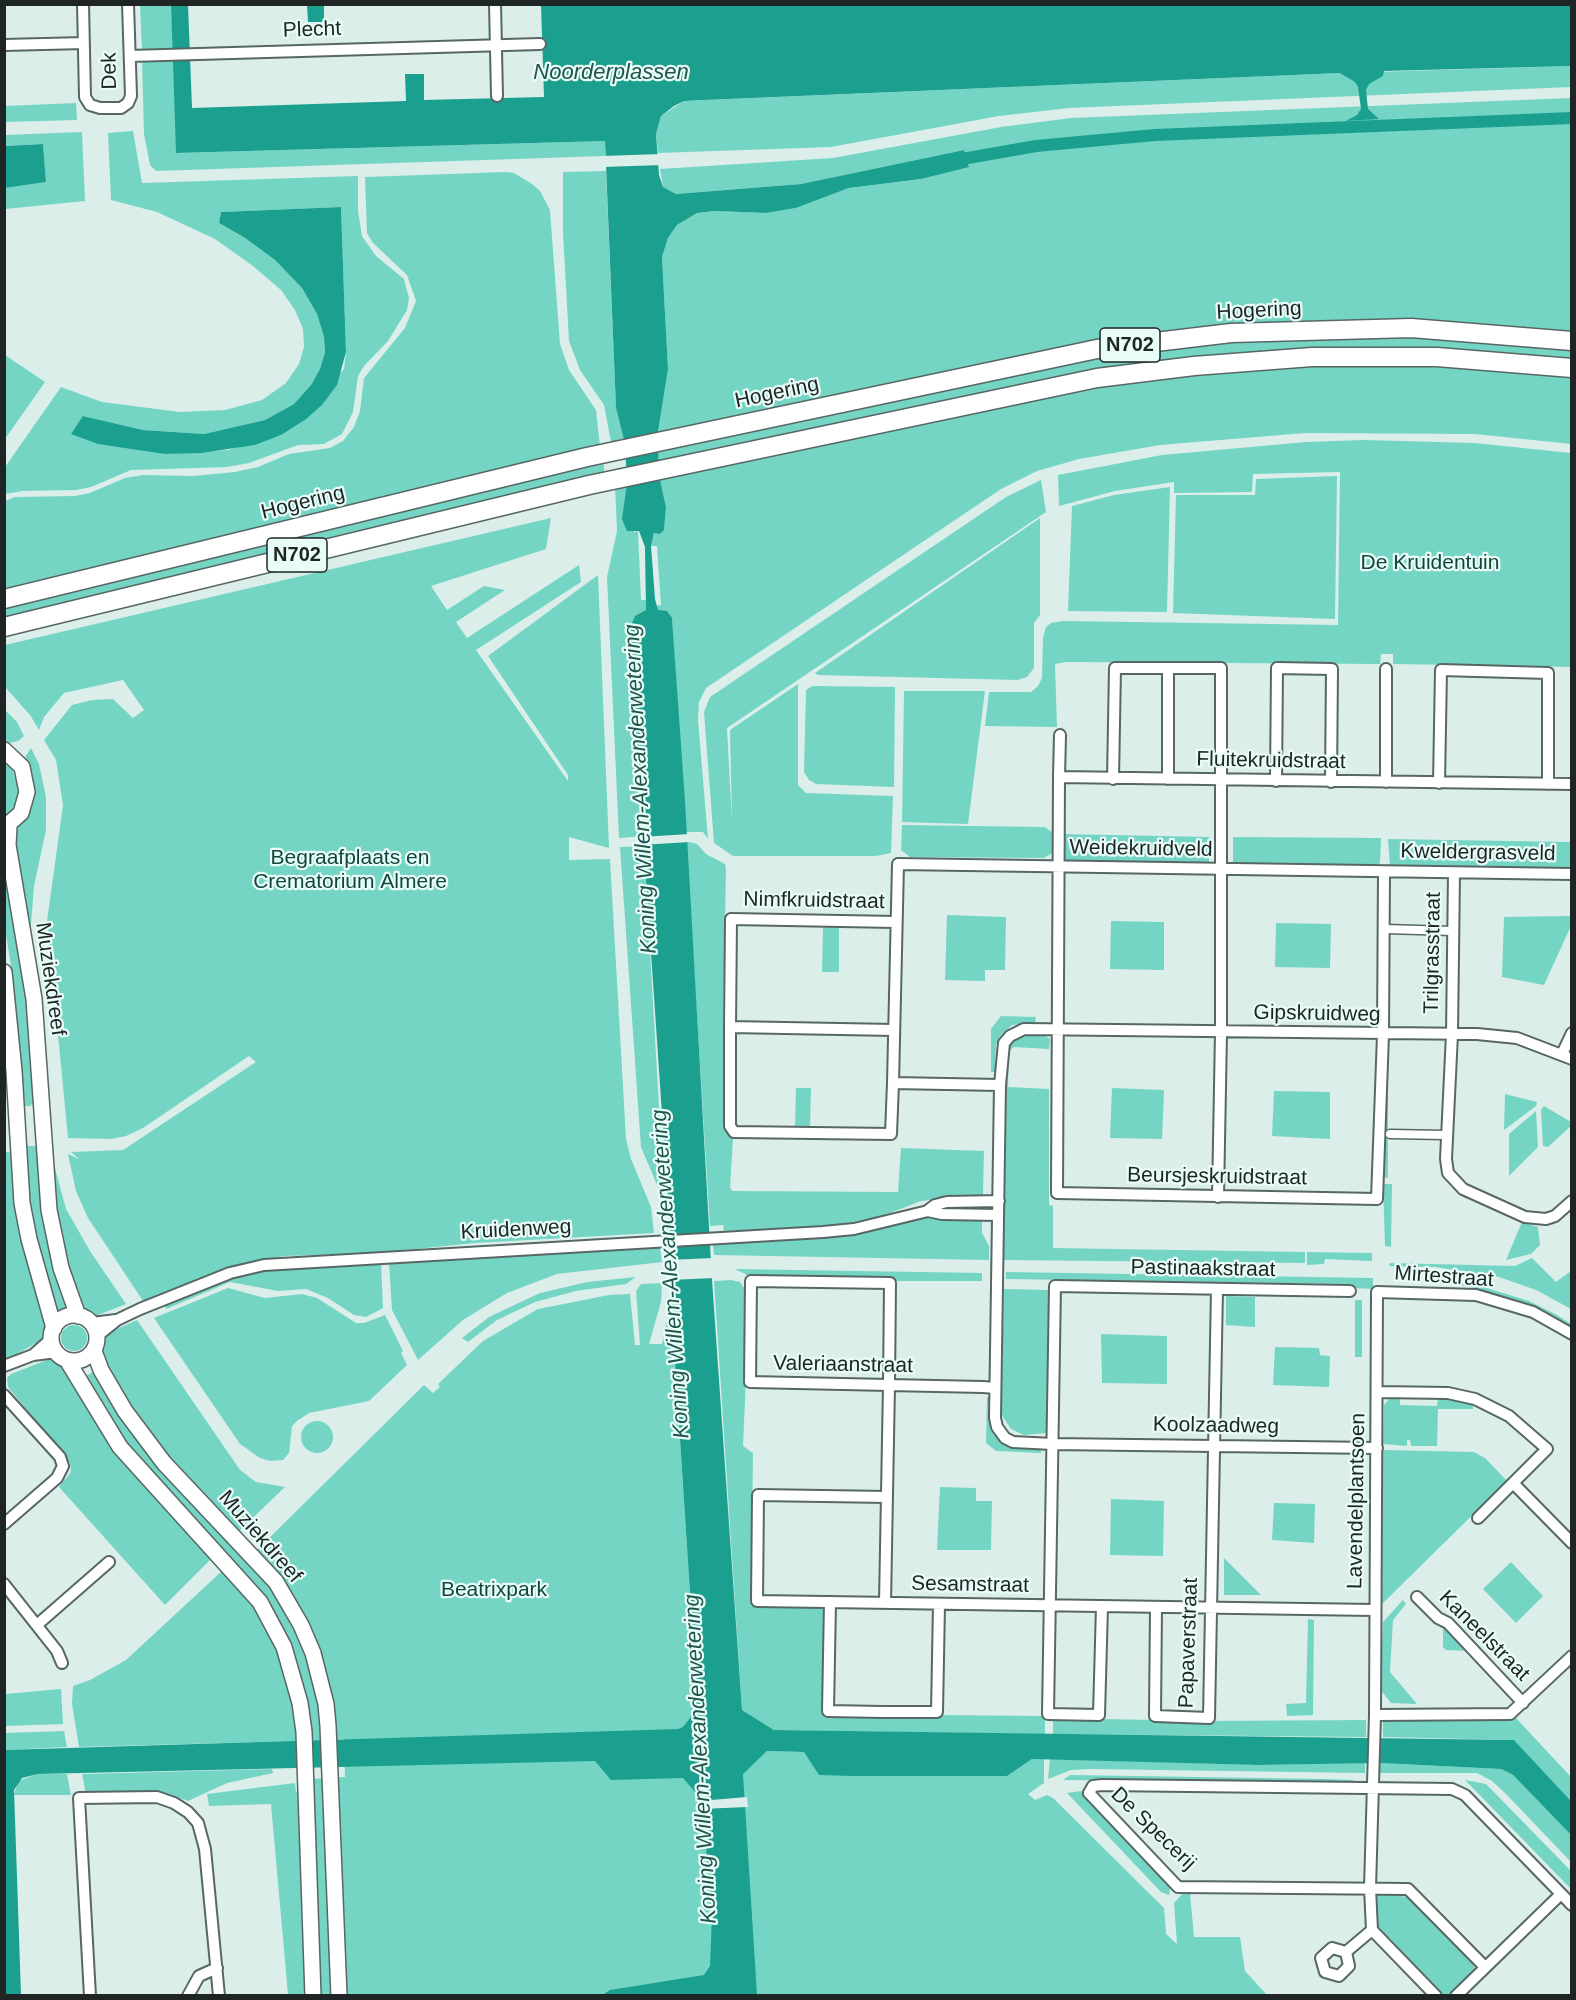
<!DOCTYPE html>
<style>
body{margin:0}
#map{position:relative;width:1576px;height:2000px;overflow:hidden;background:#dbeeea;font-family:Arial,sans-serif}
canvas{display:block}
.frame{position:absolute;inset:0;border:6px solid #1e2524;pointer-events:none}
</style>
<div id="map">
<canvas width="1576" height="2000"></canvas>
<div class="frame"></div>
</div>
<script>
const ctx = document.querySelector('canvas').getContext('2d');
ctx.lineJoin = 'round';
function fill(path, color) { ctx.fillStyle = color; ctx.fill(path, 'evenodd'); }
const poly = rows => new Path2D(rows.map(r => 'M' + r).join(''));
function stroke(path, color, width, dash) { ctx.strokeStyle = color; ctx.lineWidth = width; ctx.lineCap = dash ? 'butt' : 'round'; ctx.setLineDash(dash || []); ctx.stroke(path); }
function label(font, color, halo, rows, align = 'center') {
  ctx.font = font + ' Arial,sans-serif'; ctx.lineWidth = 4.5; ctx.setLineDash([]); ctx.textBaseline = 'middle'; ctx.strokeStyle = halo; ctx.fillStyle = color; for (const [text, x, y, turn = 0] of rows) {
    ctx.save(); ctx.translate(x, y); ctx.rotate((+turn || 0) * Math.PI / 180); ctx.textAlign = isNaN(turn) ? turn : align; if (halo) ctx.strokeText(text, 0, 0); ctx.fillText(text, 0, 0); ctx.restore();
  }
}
fill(poly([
 [140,5,171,5,173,50,142,51],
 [173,59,177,153,605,141,605,156,156,171,150,165,144,134,142,61],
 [1571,66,1571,87,1069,108,999,116,831,147,658,153,656,134,661,116,684,101,1340,73],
 [1571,98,1571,333,1421,321,1230,327,711,425,658,432,668,369,662,257,668,238,677,225,697,213,715,211,766,213,796,208,849,188,921,179,969,166,964,150,801,184,676,194,663,187,660,169,833,158,1001,127,1071,118],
 [76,103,77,120,5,122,5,106],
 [133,131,142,183,358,176,358,211,362,236,376,256,404,279,409,298,407,310,388,341,364,366,358,376,353,412,342,434,324,444,298,445,249,463,227,467,131,470,91,487,76,490,22,491,5,494,5,467,61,387,102,402,180,412,225,410,262,400,286,383,299,364,304,347,303,329,295,310,281,290,253,266,215,239,157,212,111,200,108,133],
 [341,207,346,352,344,369,281,435,228,450,165,454,83,416,143,430,204,434,265,420,294,404,311,385,320,369,325,352,324,337,317,314,302,288,275,260,245,238,219,223,221,212],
 [82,132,85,201,5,209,5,188,46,182,43,144,5,146,5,135],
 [606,171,616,408,625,444,612,447,604,405,580,370,569,341,563,233,563,172],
 [505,172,514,173,532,184,540,191,550,210,560,344,569,370,596,410,600,447,5,588,5,501,15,497,75,496,90,493,125,478,143,475,193,476,235,472,258,467,289,454,330,448,343,441,354,427,360,411,364,378,405,328,416,301,407,275,373,243,367,233,365,177],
 [1386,334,1571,345,1571,361,1388,348,1215,356,659,464,658,448,1024,367,1216,340],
 [5,355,45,382,5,439],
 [1400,361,1571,373,1571,444,1475,434,1305,433,1160,445,1079,459,1037,471,1001,489,706,688,699,702,698,720,708,839,703,832,686,832,672,619,658,610,656,606,661,605,657,546,651,546,654,533,664,530,666,507,659,475,855,431,1174,373],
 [1364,440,1475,443,1571,453,1571,667,1393,664,1393,654,1381,654,1380,664,1066,662,1055,664,1057,727,985,726,989,692,1031,692,1038,686,1042,678,1043,638,1046,627,1051,623,1063,621,1338,625,1340,472,1253,474,1252,492,1174,493,1174,482,1115,491,1059,506,1058,475,1162,455,1306,442],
 [603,460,605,476,5,621,5,607],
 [1337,476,1335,619,1173,613,1176,495,1255,495,1256,479],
 [1041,480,1046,512,727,728,732,822,730,730,798,684,798,785,806,793,893,796,891,853,876,856,733,856,714,843,704,712,710,697,1006,497],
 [627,483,634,532,638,531,641,600,648,600,646,610,629,630,644,836,619,838,607,577,617,531,615,486],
 [1170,487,1167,612,1068,611,1072,506,1114,495],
 [551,518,546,549,431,586,447,610,484,586,505,590,456,622,467,638,579,565,581,582,476,650,568,781,568,775,488,656,598,575,609,848,569,837,569,860,610,859,626,1139,631,1159,651,1207,654,1233,474,1243,378,1253,284,1256,227,1268,143,1301,88,1218,76,1191,68,1154,79,1159,71,1152,123,1150,256,1062,249,1056,143,1128,126,1136,111,1139,68,1138,47,921,63,805,56,760,44,740,72,705,92,700,113,699,133,718,144,710,123,680,64,693,44,717,39,730,30,715,5,687,5,645],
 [1040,518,1040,615,1034,623,1034,668,1027,677,1018,680,818,675,815,673],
 [812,686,895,687,894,787,816,784,809,780,804,772,806,690],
 [904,691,985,691,968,824,902,822],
 [4,709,17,722,24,736,18,741,5,744],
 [31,748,39,764,46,797,46,830,34,886,30,937,14,833,32,793,33,778,25,757],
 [5,762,12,769,19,789,13,810,5,819],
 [902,825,1045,827,1053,833,1052,853,1044,858,910,857,901,850],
 [1062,834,1209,837,1209,864,1067,862,1063,859],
 [1233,837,1381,838,1380,863,1375,866,1233,865],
 [1388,839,1571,842,1571,868,1390,867],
 [686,841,697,844,706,854,725,864,726,868,723,1023,724,1128,733,1138,730,1188,733,1191,898,1192,901,1148,984,1151,983,1195,921,1201,882,1216,837,1225,724,1231,723,1225,710,1226],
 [644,846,659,1107,666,1206,641,1147,620,847],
 [4,856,20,934,37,1099,30,1106,25,1106,13,979,5,928],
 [947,915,1006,917,1005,970,985,970,985,981,945,980],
 [1571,916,1571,926,1544,985,1502,977,1504,917],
 [1111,921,1164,922,1164,970,1110,969],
 [1276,923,1331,924,1330,968,1275,967],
 [823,927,839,927,839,972,822,972],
 [1001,1016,1036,1017,1035,1023,1012,1025,1000,1036,996,1044,995,1072,991,1072,991,1029],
 [1027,1034,1042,1034,1050,1039,1049,1049,1014,1047,1009,1051,1008,1087,1049,1089,1049,1205,1053,1206,1053,1248,1305,1252,1305,1263,1002,1260,1007,1049,1011,1042],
 [1385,1053,1388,1054,1388,1178,1383,1177],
 [796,1088,811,1088,810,1129,795,1129],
 [1112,1088,1164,1090,1162,1139,1110,1138],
 [1274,1091,1330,1092,1330,1139,1272,1136],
 [1505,1094,1537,1102,1536,1106,1504,1130],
 [1544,1106,1571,1122,1571,1126,1548,1147,1543,1146,1541,1110],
 [1536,1111,1538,1147,1509,1176,1509,1134],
 [26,1146,36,1146,42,1201,69,1309,54,1314,39,1256,30,1198],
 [4,1152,11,1152,14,1164,23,1244,48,1326,43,1339,5,1361],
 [53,1161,66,1209,90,1251,126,1304,93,1317,76,1302,53,1207],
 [1383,1184,1392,1184,1391,1247,1385,1246],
 [921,1217,982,1218,982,1233,989,1246,989,1260,714,1255,713,1245,724,1245,725,1241,840,1237],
 [1522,1222,1538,1227,1540,1245,1531,1254,1506,1260],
 [654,1247,660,1248,662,1262,557,1274,507,1293,463,1320,418,1360,392,1310,389,1263],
 [1307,1252,1372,1253,1372,1261,1325,1259,1324,1264,1307,1265],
 [1532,1258,1556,1282,1571,1271,1571,1309,1536,1290,1499,1277,1435,1267,1389,1266,1390,1263,1515,1266],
 [381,1263,383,1308,366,1317,354,1315,328,1298,306,1289,278,1291,230,1282,166,1309,165,1305,247,1272],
 [735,1269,982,1273,982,1281,877,1281,875,1276,751,1277],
 [1006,1272,1373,1278,1373,1289,1352,1288,1351,1284,1006,1279],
 [636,1277,626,1284,576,1291,535,1302,497,1320,468,1342,462,1338,489,1317,540,1293,587,1282],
 [731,1280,740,1282,744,1288,746,1378,743,1446,753,1453,751,1606,825,1607,826,1714,1045,1716,1045,1734,774,1730,742,1710,714,1281],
 [1438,1280,1480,1286,1529,1301,1557,1315,1571,1324,1571,1328,1528,1304,1468,1286,1438,1283],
 [662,1283,661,1302,649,1344,662,1344,671,1301,697,1700,690,1718,743,1787,743,1773,767,1751,804,1752,1007,1776,1032,1759,1044,1759,1044,1783,1028,1794,1035,1800,1047,1795,1053,1798,1164,1908,1166,1934,1177,1944,1174,1903,1183,1893,1190,1893,1194,1937,1240,1937,1245,1971,1267,1995,343,1995,334,1777,345,1777,344,1739,331,1739,320,1666,254,1553,424,1385,433,1393,440,1387,438,1384,483,1341,538,1309,609,1295,630,1294,635,1345,640,1345,636,1291,641,1284],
 [228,1288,265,1298,302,1294,317,1298,356,1323,364,1323,385,1315,403,1351,401,1353,407,1365,369,1401,309,1413,297,1421,292,1426,289,1453,283,1460,270,1461,260,1458,240,1444,154,1318],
 [1004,1289,1049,1290,1046,1433,1024,1435,1011,1429,1001,1414],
 [1226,1296,1255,1297,1255,1327,1226,1325],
 [1355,1300,1362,1300,1362,1357,1355,1357],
 [137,1320,240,1470,256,1482,285,1487,238,1532,219,1516,131,1414,100,1352,102,1343,110,1332],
 '61 1338a13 13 0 1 1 26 0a13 13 0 1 1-26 0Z',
 [1101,1334,1167,1336,1167,1384,1102,1383],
 [1275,1347,1319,1348,1320,1355,1330,1356,1329,1387,1273,1385],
 [52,1358,62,1361,214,1556,165,1605,59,1487,71,1472,70,1463,8,1387,7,1378,11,1374],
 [94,1371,120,1415,268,1578,312,1660,324,1740,308,1741,284,1640,133,1457,84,1377],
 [987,1397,991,1398,997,1435,1041,1447,1041,1453,996,1451,986,1443],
 [1400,1397,1400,1405,1437,1406,1438,1397,1473,1403,1473,1409,1438,1409,1437,1446,1411,1446,1410,1440,1407,1440,1407,1446,1383,1444,1384,1405,1389,1399],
 '301 1437a16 16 0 1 1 32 0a16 16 0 1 1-32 0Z',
 [1383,1450,1474,1452,1485,1458,1507,1481,1381,1605],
 [940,1487,976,1488,976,1501,992,1501,991,1550,937,1550],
 [1111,1499,1164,1501,1163,1556,1110,1555],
 [1274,1503,1315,1504,1314,1543,1272,1540],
 [1224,1558,1261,1595,1224,1595],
 [1511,1562,1543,1596,1516,1623,1483,1589],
 [223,1570,245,1591,268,1623,297,1704,297,1741,79,1747,72,1704,73,1686,90,1680,126,1660],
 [1403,1600,1406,1604,1393,1620,1390,1672,1417,1704,1391,1703,1380,1689,1383,1622],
 [1308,1619,1314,1620,1313,1715,1287,1716,1286,1704,1306,1703],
 [1443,1626,1468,1651,1446,1650,1443,1647],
 [61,1689,63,1724,5,1726,5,1694],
 [1515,1717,1571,1777,1571,1801,1514,1740,1383,1737,1383,1719,1508,1720],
 [1053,1718,1204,1721,1366,1720,1366,1737,1053,1734],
 [64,1731,67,1747,5,1750,4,1733],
 [1050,1759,1257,1765,1365,1763,1365,1773,1090,1769,1071,1770,1048,1779],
 [1380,1763,1501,1769,1513,1775,1571,1835,1571,1862,1506,1794,1492,1781,1477,1773,1379,1773],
 [272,1769,273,1773,227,1783,188,1801,163,1792,86,1794,82,1774],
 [38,1774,67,1774,71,1795,14,1795,18,1781],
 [1070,1775,1325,1779,1352,1780,1360,1783,1063,1780],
 [327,1778,334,1995,318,1995,310,1779],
 [1465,1780,1486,1784,1492,1790,1571,1871,1571,1889],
 [295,1783,296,1792,303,1793,310,1995,288,1995,271,1804,209,1806,207,1794],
 [1081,1791,1171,1884,1169,1895,1161,1892,1067,1793],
 [1380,1894,1409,1897,1473,1964,1475,1970,1450,1995,1442,1995,1378,1929,1376,1895]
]), '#75d5c5');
fill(poly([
 [171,5,188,5,192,108,406,101,405,74,424,74,424,100,544,97,541,5,1571,5,1571,66,1384,71,1383,76,1369,84,1366,90,1368,109,1379,119,1346,121,1357,115,1361,109,1358,87,1355,82,1340,73,705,100,684,101,674,106,661,116,656,134,659,175,663,187,676,194,801,184,964,150,969,167,921,179,849,188,796,208,766,213,715,211,697,213,677,225,668,238,662,257,668,369,658,432,659,475,666,507,664,530,660,534,654,533,651,546,655,599,658,610,667,611,672,618,685,801,712,1280,742,1710,774,1730,1514,1740,1571,1801,1571,1835,1513,1775,1501,1769,1380,1763,1257,1765,1032,1759,1007,1776,852,1776,819,1775,804,1752,767,1751,743,1774,757,1995,601,1996,610,1990,704,1975,710,1966,712,1916,702,1800,683,1778,611,1780,595,1761,38,1774,22,1778,14,1790,21,1995,5,1995,4,1750,678,1729,683,1727,690,1718,697,1700,671,1301,670,1231,629,630,635,616,646,610,645,547,639,531,627,531,622,519,627,483,625,444,616,408,605,141,176,153],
 [307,5,324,5,324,22,308,22],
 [43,144,46,182,5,188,5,146],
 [341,207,346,352,337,385,322,405,306,419,281,435,255,445,201,453,165,454,98,444,71,434,83,416,143,430,204,434,265,420,294,404,311,385,320,369,325,352,324,337,317,314,302,288,275,260,245,238,219,223,221,212]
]), '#1ba08f');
fill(poly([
 [661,154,662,165,603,167,602,156],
 [689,834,690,842,641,845,641,837],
 [713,1258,715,1278,669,1280,668,1260],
 [747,1797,748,1807,700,1809,699,1801]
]), '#dbeeea');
stroke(poly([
 [951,161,1036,146,1155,135,1572,118]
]), '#1ba08f', 12);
const pedestrian = poly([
 [1385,929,1453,931],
 [1390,1134,1446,1135]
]);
const minor = poly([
 [83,4,85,97,90,105,100,108,121,108,128,103,131,96,128,4],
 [495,4,497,96],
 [4,45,84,43],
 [130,56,540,44],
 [1059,777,1060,735],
 [1113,779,1115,668,1221,668,1221,1032,1218,1197],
 [1168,779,1168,668],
 [1276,781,1277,668,1332,669,1331,782],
 [1386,782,1386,669],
 [1439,783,1441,670,1548,673,1548,784],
 [1384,872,1383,1035,1377,1199,1057,1193,1059,777,1572,784],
 [1454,873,1452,1034,1446,1159,1448,1173,1463,1189,1525,1217,1546,1219,1555,1216,1572,1201],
 [730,1027,731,919,896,922],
 [894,1030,730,1027,730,1126,734,1132,891,1134,893,1083,898,864,1572,874],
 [1562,1054,1572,1033],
 [893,1083,1000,1085],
 [927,1211,935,1205,947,1202,999,1201],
 [92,1323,116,1320],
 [97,1336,117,1320,140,1309,230,1273,264,1265,823,1232,854,1229,928,1211,942,1214,998,1215],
 [33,1355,51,1339],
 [4,1366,33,1355,56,1352],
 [1378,1392,1448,1393,1475,1399,1509,1416,1547,1449,1478,1518],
 [4,1395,60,1457,63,1466,57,1478,4,1524],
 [1377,1448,1053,1444,1013,1442,1005,1438,997,1427,995,1418,1000,1085,1004,1043,1010,1036,1024,1029,1477,1034,1517,1038,1572,1059],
 [1514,1484,1572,1543],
 [887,1497,758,1495,757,1601,1374,1610],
 [4,1584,57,1651,62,1663],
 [1417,1597,1438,1618,1448,1623,1523,1703],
 [830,1602,828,1711,883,1712,937,1712,939,1604],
 [885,1603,889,1385,890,1283,751,1281,750,1382,889,1385,983,1387,995,1388],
 [1102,1606,1099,1715,1048,1714,1055,1286,1350,1291],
 [1156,1607,1155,1716,1209,1718,1217,1289],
 [38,1624,109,1562],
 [1375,1715,1510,1714,1572,1656],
 [1346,1952,1332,1948,1321,1958,1325,1972,1339,1976,1349,1966,1346,1952,1372,1930],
 [1485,1967,1408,1889,1178,1887,1089,1793,1093,1786,1102,1785,1452,1789,1465,1795,1572,1905],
 [90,1996,79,1798,157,1797,174,1803,188,1812,198,1823,205,1849,219,1996],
 [188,1996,199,1976,217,1968],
 [1436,1996,1372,1930,1370,1888,1375,1715,1377,1292,1476,1295,1533,1312,1572,1334],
 [1456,1996,1561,1894]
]);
const secondary = poly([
 [4,750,22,767,27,792,21,813,4,828],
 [9,826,8,845,34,999,49,1210,61,1268,78,1316],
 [4,972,14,1071,22,1203,29,1239,54,1328],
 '51 1338a23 23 0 1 1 46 0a23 23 0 1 1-46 0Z',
 [94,1351,101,1370,125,1411,164,1463,276,1582,301,1625,313,1653,326,1704,328,1726,339,1996],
 [67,1360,120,1447,260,1602,284,1647,300,1703,304,1732,313,1996]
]);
const trunk = poly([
 [4,599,587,457,1097,349,1231,333,1411,328,1572,341],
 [4,627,589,485,1097,378,1194,366,1312,357,1437,357,1572,368]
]);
stroke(pedestrian, '#576764', 11);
stroke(minor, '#576764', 14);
stroke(secondary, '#576764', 18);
stroke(trunk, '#576764', 21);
stroke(pedestrian, '#fff', 8);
stroke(minor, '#fff', 10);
stroke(secondary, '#fff', 15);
stroke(trunk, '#fff', 18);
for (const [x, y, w] of [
 [1130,345,60],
 [297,555,60]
]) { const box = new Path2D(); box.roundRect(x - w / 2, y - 17, w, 34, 4.5); ctx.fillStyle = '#e8fcf8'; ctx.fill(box); stroke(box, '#1e2524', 1.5); }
label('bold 20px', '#1e2524', null, [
 ["N702",1130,345],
 ["N702",297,555]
]);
label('21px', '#1e2524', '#e8fcf8', [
 ["Plecht",312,30,-2],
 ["Dek",110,71,-91],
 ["Hogering",1259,311,-3],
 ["Hogering",777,393,-12],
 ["Hogering",303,503,-14],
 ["Fluitekruidstraat",1271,761,1],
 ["Weidekruidveld",1141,849,1],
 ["Kweldergrasveld",1478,853,1],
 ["Nimfkruidstraat",814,901,1],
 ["Trilgrasstraat",1433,953,-89],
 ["Muziekdreef",50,979,82],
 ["Gipskruidweg",1317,1014,1],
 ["Beursjeskruidstraat",1217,1177,1],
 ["Kruidenweg",516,1230,-3],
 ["Pastinaakstraat",1203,1269,1],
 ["Mirtestraat",1444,1277,4],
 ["Valeriaanstraat",843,1365,1],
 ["Koolzaadweg",1216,1426,1],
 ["Lavendelplantsoen",1357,1501,-89],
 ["Muziekdreef",260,1537,49],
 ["Sesamstraat",970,1585,1],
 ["Kaneelstraat",1484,1636,45],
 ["Papaverstraat",1189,1643,-88],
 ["De Specerij",1153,1829,44]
]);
label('21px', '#11463e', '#e8fcf8', [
 ["De Kruidentuin",1430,563],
 ["Begraafplaats en",350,858],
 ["Crematorium Almere",350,882],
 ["Beatrixpark",494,1590]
]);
label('italic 22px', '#21544c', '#e8fcf8', [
 ["Noorderplassen",611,73],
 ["Koning Willem-Alexanderwetering",641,789,-93],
 ["Koning Willem-Alexanderwetering",671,1274,-94],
 ["Koning Willem-Alexanderwetering",701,1759,-93]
]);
</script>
